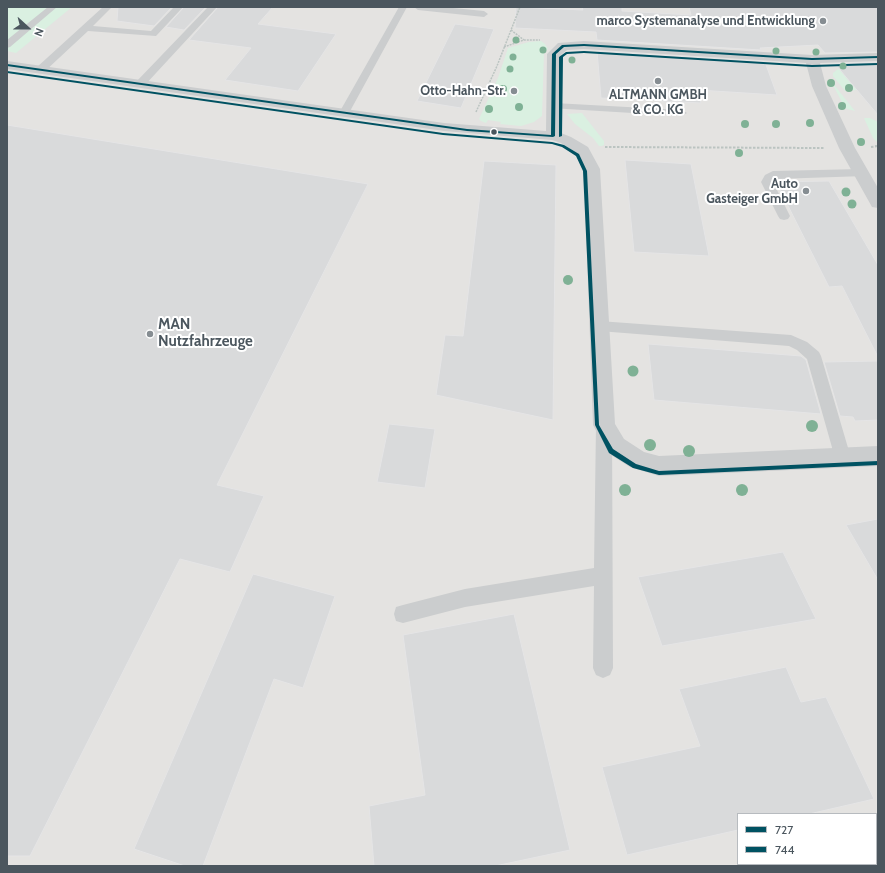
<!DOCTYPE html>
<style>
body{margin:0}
#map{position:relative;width:885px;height:873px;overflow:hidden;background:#f3f3f3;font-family:Cabin,sans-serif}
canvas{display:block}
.frame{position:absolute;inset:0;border:8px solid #4b565e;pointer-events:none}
.legend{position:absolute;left:737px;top:813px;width:140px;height:52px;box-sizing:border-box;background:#fff;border:1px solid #b7bbbf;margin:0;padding:5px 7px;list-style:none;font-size:12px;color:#4b565e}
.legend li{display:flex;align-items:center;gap:8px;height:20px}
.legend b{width:20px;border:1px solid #b7bbbf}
.north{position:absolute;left:8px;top:8px;width:40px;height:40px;-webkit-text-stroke:3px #fff;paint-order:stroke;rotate:111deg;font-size:11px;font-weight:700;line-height:16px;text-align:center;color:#4b565e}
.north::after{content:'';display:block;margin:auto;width:14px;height:18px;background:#4b565e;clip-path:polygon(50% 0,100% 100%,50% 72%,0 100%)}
</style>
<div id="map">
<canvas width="885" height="873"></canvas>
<div class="frame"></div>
<ul class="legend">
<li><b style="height:5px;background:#005262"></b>727</li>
<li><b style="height:5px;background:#005262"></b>744</li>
</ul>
<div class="north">N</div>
</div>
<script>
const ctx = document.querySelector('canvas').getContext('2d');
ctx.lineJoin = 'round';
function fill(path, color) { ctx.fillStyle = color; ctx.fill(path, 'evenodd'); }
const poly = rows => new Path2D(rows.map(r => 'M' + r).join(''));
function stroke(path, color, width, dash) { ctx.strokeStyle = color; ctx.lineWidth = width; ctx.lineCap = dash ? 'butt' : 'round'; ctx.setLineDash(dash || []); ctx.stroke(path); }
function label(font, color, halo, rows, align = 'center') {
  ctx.font = font + ' Cabin,sans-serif'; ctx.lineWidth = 4; ctx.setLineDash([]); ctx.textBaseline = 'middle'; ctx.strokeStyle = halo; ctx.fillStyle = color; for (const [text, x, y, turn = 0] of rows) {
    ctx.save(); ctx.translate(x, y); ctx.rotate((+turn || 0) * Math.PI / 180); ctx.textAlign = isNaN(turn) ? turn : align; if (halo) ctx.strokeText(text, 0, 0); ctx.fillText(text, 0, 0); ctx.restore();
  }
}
fill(poly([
 [7,7,878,7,878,866,7,866],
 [738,814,876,814,876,864,738,864]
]), '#e4e3e1');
fill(poly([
 [7,7,72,7,16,53,7,51],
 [541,41,545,44,548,49,544,52,542,116,534,122,521,126,500,124,501,122,488,120,486,123,481,121,479,119,498,78,508,48,529,42],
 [878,67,845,76,857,90,845,91,833,76,833,73,838,69],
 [827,81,831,81,855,111,839,107,837,104,843,104,834,87,829,85],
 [582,113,604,141,604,145,602,146,599,146,593,138,575,124,567,114],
 [864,118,870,118,878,122,878,143,873,138]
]), '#daf0e1');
const building = poly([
 [118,7,172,7,154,26,117,21,118,7],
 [184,7,206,7,184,30,166,27,184,7],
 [218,7,273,7,258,24,336,34,298,91,225,80,251,48,189,40,218,7],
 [516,7,583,10,582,7,622,7,622,11,691,15,689,7,878,7,878,52,825,53,818,45,760,48,761,50,597,40,596,32,515,28,516,7],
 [455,24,494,29,461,108,417,101,455,24],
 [597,51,765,62,777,95,698,90,701,103,601,98,597,51],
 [878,62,878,115,835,64,878,62],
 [7,125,368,184,217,485,264,496,230,572,180,559,30,856,7,856,7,125],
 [625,160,691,164,709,256,634,252,625,160],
 [484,161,556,165,553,420,436,395,445,335,463,336,484,161],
 [829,181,878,265,878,357,842,286,829,287,776,182,829,181],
 [648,344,801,356,806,360,821,414,654,400,648,344],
 [878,361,878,420,855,421,853,417,840,416,824,362,878,361],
 [389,424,435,429,425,488,377,482,389,424],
 [878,519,878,580,846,525,878,519],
 [783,552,816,619,662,646,638,577,783,552],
 [253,574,335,596,303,688,274,679,203,866,185,866,134,849,253,574],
 [514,614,570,850,495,866,374,866,369,806,425,795,403,635,514,614],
 [786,667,801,702,826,697,874,799,809,814,738,814,738,830,627,855,602,767,700,746,679,689,786,667]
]);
fill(building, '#d9dadb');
stroke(building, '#e5e5e6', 1);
stroke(poly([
 [511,30,524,40],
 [504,47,524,40,540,40],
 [476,112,497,66,520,7],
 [875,146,878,146]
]), '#bbc4c1', 1.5, [2, 1]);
stroke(poly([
 [605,147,824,148],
 [871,147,878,146]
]), '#bbc4c1', 2, [2.5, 1.5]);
fill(poly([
 [48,7,57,7,10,47,7,48,7,40,48,7],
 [103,7,112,7,93,26,151,31,174,7,183,7,156,36,88,31,44,72,36,72,35,70,36,68,103,7],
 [208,7,217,7,144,86,136,86,135,84,136,82,208,7],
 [399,7,407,7,349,113,344,116,340,115,339,113,399,7],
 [414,7,443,7,484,11,488,14,484,17,418,10,414,7],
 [554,103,682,110,687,113,682,116,550,108,549,106,554,103],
 [861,169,865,170,867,173,865,176,776,179,773,182,790,216,788,219,784,220,780,219,778,216,761,182,765,175,773,171,861,169],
 [599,321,791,335,807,342,819,352,821,356,851,458,849,463,843,465,837,463,835,458,807,359,797,350,789,346,599,331,594,330,592,326,594,322,599,321],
 [604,418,610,420,612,425,613,668,610,675,603,678,596,675,593,668,594,586,465,607,403,623,396,621,394,614,396,607,403,605,465,589,594,568,596,425,598,420,604,418]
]), '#cbcdce');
fill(poly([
 [584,41,812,55,878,53,878,61,820,63,826,86,855,148,878,188,878,208,872,207,839,148,812,86,806,63,584,49,567,50,561,55,561,133,571,137,588,147,600,169,615,424,624,439,644,452,659,456,878,446,878,466,659,476,630,467,608,453,593,425,584,169,577,153,561,143,552,140,444,131,7,69,7,61,444,123,546,131,547,54,558,43,584,41]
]), '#cbcdce');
fill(poly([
 [584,44,812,58,878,56,878,58,812,60,584,46,564,47,556,54,555,136,553,137,467,131,7,66,7,64,467,129,551,135,552,54,562,45,584,44]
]), '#005262');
fill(poly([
 [584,51,812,65,878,63,878,65,812,67,584,53,567,54,563,57,562,136,559,137,559,57,566,52,584,51],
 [7,71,443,133,552,142,564,145,579,154,587,171,599,425,613,449,636,464,659,471,878,461,878,465,659,475,633,468,609,453,595,425,583,171,576,156,562,147,552,144,443,135,7,73,7,71]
]), '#005262');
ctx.fillStyle = '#7fb195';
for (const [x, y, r] of [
 [516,40,3.5],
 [543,50,3.5],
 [776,51,3.5],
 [816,52,3.5],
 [513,57,3.5],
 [572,60,3.5],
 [843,66,3.5],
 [510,69,3.5],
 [831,83,4],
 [849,88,4],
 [503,89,4],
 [842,106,4],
 [519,107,4],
 [489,109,4],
 [810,123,4],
 [745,124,4],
 [776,124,4],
 [861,142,4],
 [739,153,4],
 [846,192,4.5],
 [852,204,4.5],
 [568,280,5],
 [633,371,5.5],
 [812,426,6],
 [650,445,6],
 [689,451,6],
 [625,490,6],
 [742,490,6]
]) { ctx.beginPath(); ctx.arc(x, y, r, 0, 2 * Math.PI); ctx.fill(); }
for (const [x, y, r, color] of [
 [823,21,4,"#868d92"],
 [658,81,4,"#868d92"],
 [514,91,4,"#868d92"],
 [494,132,3.5,"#4b565e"],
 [806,191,4,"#868d92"],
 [150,334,4,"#868d92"]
]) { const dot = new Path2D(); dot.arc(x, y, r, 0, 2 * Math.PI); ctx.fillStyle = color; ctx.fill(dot); stroke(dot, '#fff', 1.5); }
label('bold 13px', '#4b565e', '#fff', [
 ["marco Systemanalyse und Entwicklung",815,21],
 ["Otto-Hahn-Str.",506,91],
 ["ALTMANN GMBH",658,95,"center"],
 ["& CO. KG",658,110,"center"],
 ["Auto",798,184],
 ["Gasteiger GmbH",798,199]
], 'right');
label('bold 15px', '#4b565e', '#fff', [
 ["MAN",158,325],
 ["Nutzfahrzeuge",158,342]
], 'left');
</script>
